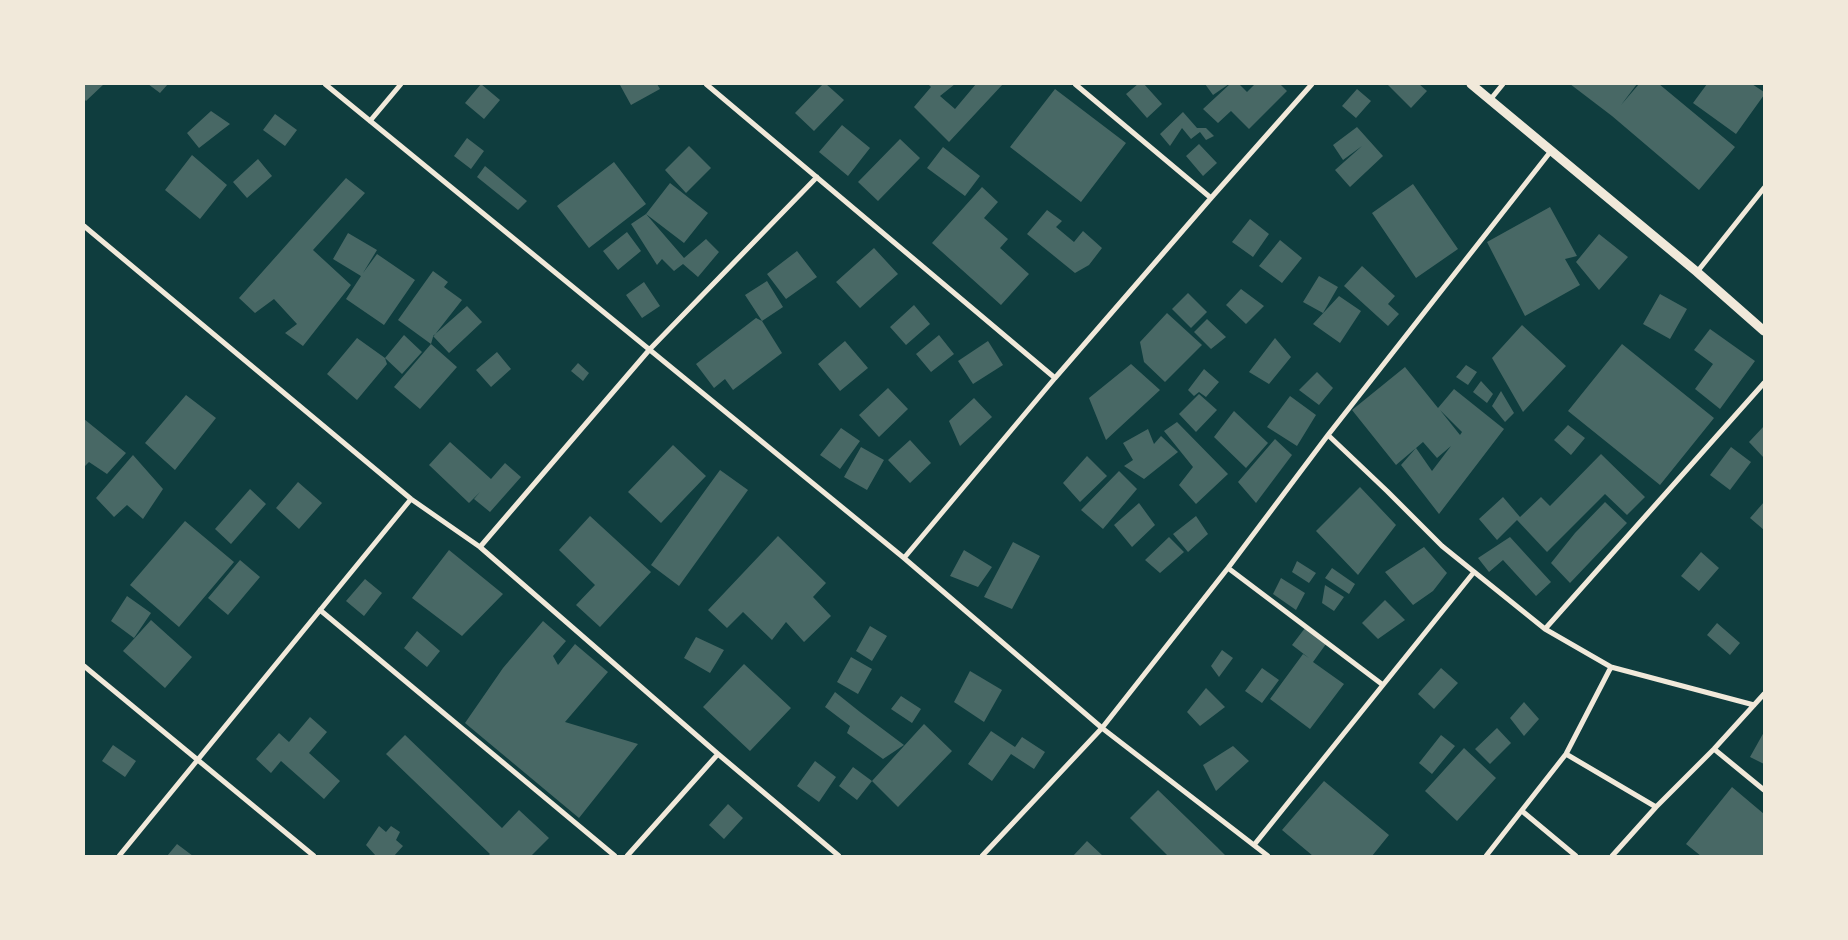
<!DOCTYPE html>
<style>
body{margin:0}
#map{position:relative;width:1848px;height:940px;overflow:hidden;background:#0f3d3e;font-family:"Fira Sans",sans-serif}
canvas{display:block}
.frame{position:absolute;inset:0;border:85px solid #f1e9da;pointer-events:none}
</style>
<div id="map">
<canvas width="1848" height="940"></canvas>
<div class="frame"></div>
</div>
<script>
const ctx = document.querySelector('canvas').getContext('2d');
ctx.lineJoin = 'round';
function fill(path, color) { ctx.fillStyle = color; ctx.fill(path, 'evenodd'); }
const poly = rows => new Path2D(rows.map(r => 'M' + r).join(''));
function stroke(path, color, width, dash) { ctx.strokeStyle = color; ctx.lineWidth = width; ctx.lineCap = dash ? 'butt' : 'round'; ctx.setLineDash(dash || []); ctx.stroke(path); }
fill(poly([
 [84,84,104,84,86,101,84,99],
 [148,84,168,84,160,93],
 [481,84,500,100,484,119,465,103],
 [621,84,657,84,660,89,631,105,620,85],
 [823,84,826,84,844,100,814,131,795,113],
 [928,84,955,84,940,96,955,109,976,84,1003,84,949,142,914,107,931,87],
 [1138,84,1144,84,1162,104,1147,118,1126,94],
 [1205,84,1229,84,1213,95],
 [1230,84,1239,84,1247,92,1255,84,1280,84,1287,91,1249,129,1231,111,1218,123,1203,109],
 [1387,84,1419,84,1427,91,1411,108],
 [1570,84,1637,84,1621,105,1639,84,1659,84,1735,147,1699,190,1612,116],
 [1707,84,1752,84,1764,92,1764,95,1736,134,1693,103],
 [1055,89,1126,143,1081,202,1010,147],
 [1357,89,1371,101,1356,118,1342,106],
 [211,111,230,124,199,148,187,133],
 [1183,112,1197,128,1206,128,1214,136,1206,140,1200,132,1191,139,1182,128,1170,146,1160,134],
 [275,114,297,130,285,146,263,130],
 [842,125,870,148,848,176,819,152],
 [1357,127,1383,156,1350,187,1335,170,1362,146,1343,160,1333,145],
 [467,138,484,151,471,169,454,156],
 [900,139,920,158,878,201,858,182],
 [1199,144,1217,163,1203,176,1186,156],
 [689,146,711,168,686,193,665,170],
 [943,147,980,176,965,196,927,168],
 [192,155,227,185,200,219,165,190],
 [258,159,272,176,247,198,233,182],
 [614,162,646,204,589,248,557,206],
 [485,166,527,201,518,210,477,177],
 [346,178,365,193,313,250,351,285,303,346,285,333,297,324,274,299,255,313,239,298],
 [670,183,708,213,684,243,646,214],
 [1413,184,1458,249,1416,278,1372,213],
 [982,187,998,202,984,218,1008,239,1000,248,1029,274,1001,305,932,243],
 [1550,207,1577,256,1565,259,1580,285,1525,316,1487,242],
 [1047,210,1062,221,1056,227,1074,242,1083,231,1102,248,1089,265,1075,273,1027,234],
 [646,214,684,258,706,239,719,252,698,277,683,264,674,271,662,259,657,265,631,224],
 [1250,219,1269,234,1253,257,1232,242],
 [627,232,641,251,618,270,603,251],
 [348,233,377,250,363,273,377,254,415,280,384,325,346,299,361,276,333,259],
 [1599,234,1628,257,1599,290,1576,262],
 [1280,240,1302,258,1282,283,1259,266],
 [874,248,898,274,860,308,836,282],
 [797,251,817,277,786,299,767,274],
 [1362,266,1395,296,1388,304,1399,314,1388,326,1344,286],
 [433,271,448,282,444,287,462,300,433,337,431,344,398,320],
 [1319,276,1338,287,1323,313,1303,302],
 [767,281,783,307,762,321,745,295],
 [644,282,660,306,642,318,626,295],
 [1241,289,1264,306,1246,324,1226,305],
 [1188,293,1207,312,1191,328,1172,309],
 [1660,294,1687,309,1670,339,1643,324],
 [1339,296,1361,311,1340,343,1313,324],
 [914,305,930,324,906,345,890,327],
 [467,306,482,322,449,353,433,336],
 [1167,313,1202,345,1165,382,1144,362,1140,342],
 [756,318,762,321,782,353,733,390,725,379,714,388,696,364],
 [1207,319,1226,337,1211,349,1194,332],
 [1522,325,1566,366,1523,412,1492,358],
 [1710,329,1755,361,1720,409,1695,389,1713,364,1694,350],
 [404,335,422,352,402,374,385,358,387,364,357,400,327,374,357,338,385,358],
 [939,335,954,354,931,372,916,354],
 [1275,338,1291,357,1269,384,1249,372],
 [845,341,868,368,840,391,818,364],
 [988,341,1003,365,973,384,958,361],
 [431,344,457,367,420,409,394,387],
 [1622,344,1714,418,1660,485,1568,411],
 [497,352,511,369,491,387,476,370],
 [578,363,589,373,583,381,571,371],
 [1131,364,1160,390,1106,440,1089,398],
 [1466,365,1477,372,1468,385,1456,377],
 [1405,367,1438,408,1454,389,1504,429,1439,514,1401,465,1416,448,1396,465,1352,410],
 [1440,410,1462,432,1460,435],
 [1423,442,1437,458,1451,446,1432,471,1416,448],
 [1204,369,1219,382,1206,397,1199,392,1194,396,1188,390],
 [1317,372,1333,388,1319,405,1299,390],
 [1481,381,1493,394,1487,403,1473,392],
 [888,388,908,409,879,437,859,415],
 [1501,391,1514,413,1505,422,1492,406],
 [1199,394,1217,410,1196,432,1179,414],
 [186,395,216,418,175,470,145,443],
 [1290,396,1316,415,1297,446,1267,427],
 [974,398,992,417,960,446,949,421],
 [1234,411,1268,443,1246,468,1214,437],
 [84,419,126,453,107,474,89,462,84,467],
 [1177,422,1228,474,1196,504,1179,485,1193,467,1164,431],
 [1568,425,1585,438,1571,455,1554,440],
 [1764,426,1764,458,1749,442],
 [841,428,860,441,840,469,820,455],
 [1148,429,1154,444,1161,436,1178,452,1144,479,1124,466,1133,460,1123,443],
 [1275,439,1292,455,1256,503,1238,482],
 [910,440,931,463,910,483,888,460],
 [450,442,491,479,505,463,521,477,490,512,474,499,480,492,469,503,429,465],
 [673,445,706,476,661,523,628,492],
 [861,447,884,460,867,490,844,477],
 [1731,447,1751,462,1730,490,1710,475],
 [1601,454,1645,497,1627,515,1605,494,1547,552,1517,520,1497,540,1479,519,1503,497,1520,517,1541,497,1550,506],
 [133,455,163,489,143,519,127,505,114,517,96,498],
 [1087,456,1107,476,1080,502,1063,483],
 [720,470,748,490,679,586,651,565],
 [1119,471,1137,489,1103,529,1081,510],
 [298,482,322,503,299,529,276,508],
 [1360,487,1396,525,1358,575,1316,531],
 [250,489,266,504,231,544,215,529],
 [1605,502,1627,523,1570,583,1551,563,1575,533],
 [1764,502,1764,530,1750,518],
 [1139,503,1155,525,1132,547,1114,525],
 [590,516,651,572,600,627,576,605,595,585,559,550],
 [1196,516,1208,534,1188,552,1173,534],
 [185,521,234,562,179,627,130,585],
 [778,536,826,583,813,597,831,616,804,642,786,622,772,640,743,612,727,628,708,610],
 [1169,537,1184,552,1160,573,1145,560],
 [1510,537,1551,582,1536,596,1503,560,1489,572,1478,558],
 [1013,542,1040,556,1012,609,984,597],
 [1424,547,1447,573,1433,591,1413,605,1385,572],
 [449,550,503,594,462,636,412,598],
 [964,550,992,567,978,587,950,576],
 [1701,552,1719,568,1699,591,1681,576],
 [240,560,260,577,228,615,208,598],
 [1297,561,1316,573,1309,583,1292,572],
 [1332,568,1355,584,1349,594,1325,578],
 [1281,578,1305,593,1296,610,1273,594],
 [365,579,382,593,364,616,346,601],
 [1325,585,1344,597,1334,611,1322,603],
 [127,596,151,613,134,638,111,621],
 [1385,600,1405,620,1378,639,1362,623],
 [151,620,192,657,165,688,123,651],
 [543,621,566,641,553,656,558,665,575,644,608,672,565,722,638,744,579,818,465,723,503,668],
 [1717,623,1740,643,1730,655,1707,635],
 [870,626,887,636,872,661,856,651],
 [1305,628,1326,644,1313,662,1344,684,1310,729,1270,699,1303,654,1309,658,1292,645],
 [417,631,440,651,427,667,404,648],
 [696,637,724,650,710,673,684,658],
 [1222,650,1233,658,1219,677,1211,666],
 [851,657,872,669,858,694,837,682],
 [744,664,791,708,750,751,703,707],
 [1262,668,1279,680,1262,703,1245,691],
 [1441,668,1458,683,1434,709,1418,694],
 [970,671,1002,690,984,722,954,702],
 [1206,688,1225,707,1200,726,1187,712],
 [835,692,860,712,904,745,883,759,847,733,850,726,825,707],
 [901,696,921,709,912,723,891,709],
 [1524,702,1539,719,1524,736,1510,718],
 [310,717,327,732,309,753,340,781,324,799,281,761,271,773,256,759,279,733,289,742],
 [924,724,952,751,898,807,872,781],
 [1497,728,1511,743,1490,764,1475,749],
 [991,731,1015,747,1022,737,1045,752,1034,769,1011,754,992,781,968,764],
 [1764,732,1764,764,1750,757],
 [405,735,502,828,519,810,549,838,531,856,488,856,490,854,386,754],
 [1441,735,1455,746,1432,774,1419,763],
 [113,745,136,761,125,777,102,761],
 [1233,746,1249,761,1216,791,1203,765],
 [1464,748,1496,778,1457,821,1425,791],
 [815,761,836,777,819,802,797,786],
 [853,767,872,781,857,800,839,786],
 [1324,781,1389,835,1372,856,1313,856,1282,830],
 [1732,787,1764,814,1764,856,1701,856,1686,844],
 [1158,790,1217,847,1226,856,1168,856,1130,818],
 [728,804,743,818,724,839,709,825],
 [379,826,386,832,391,826,400,832,396,840,403,846,394,856,376,856,366,845],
 [1087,841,1103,856,1073,856],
 [177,844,193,856,167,856]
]), '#486865');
stroke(poly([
 [325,84,904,558,1102,728,1268,856],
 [706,84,1055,378,904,558],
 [1075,84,1211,198],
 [1490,100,1503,84],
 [370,121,401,84],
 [84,226,411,499,480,547,718,754,839,856],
 [1697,272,1764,188],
 [1055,378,1211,198,1312,84],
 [1328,435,1387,491,1442,546,1545,629,1611,667,1754,705],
 [480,547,650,349,817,177],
 [1228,568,1383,685],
 [320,610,615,856],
 [1545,629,1764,383],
 [84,666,314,856],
 [1714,749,1764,790],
 [1566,754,1656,807],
 [1522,811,1576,856],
 [1254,845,1474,572],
 [119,856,411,499],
 [627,856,718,754],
 [982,856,1102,728,1228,568,1328,435,1551,151],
 [1486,856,1566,754,1611,667],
 [1612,856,1656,807,1714,749,1764,694]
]), '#f1e9da', 5);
stroke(poly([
 [1471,84,1697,272,1764,331]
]), '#f1e9da', 9);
</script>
